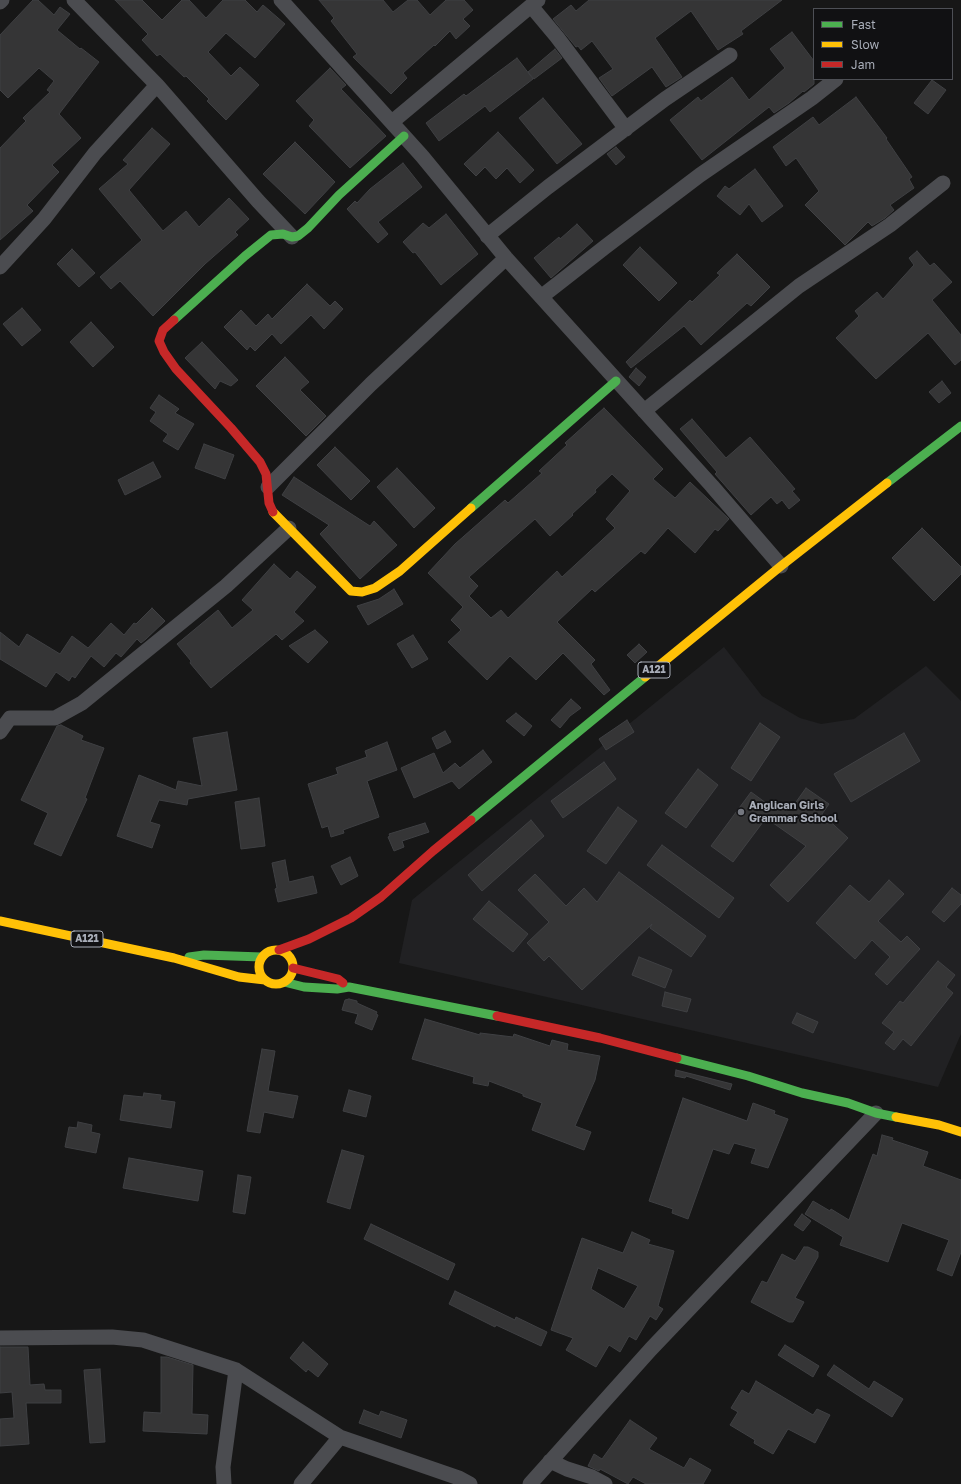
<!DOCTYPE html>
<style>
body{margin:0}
#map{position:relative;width:961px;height:1484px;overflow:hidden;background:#171717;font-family:"Golos Text",sans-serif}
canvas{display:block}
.legend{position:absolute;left:813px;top:8px;width:140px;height:72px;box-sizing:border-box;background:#111113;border:1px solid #4d4f55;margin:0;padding:5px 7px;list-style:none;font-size:12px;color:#a8adb8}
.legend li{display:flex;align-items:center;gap:8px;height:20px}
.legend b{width:20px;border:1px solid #4d4f55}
</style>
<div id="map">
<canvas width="961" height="1484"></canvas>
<ul class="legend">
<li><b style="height:5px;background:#4caf50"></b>Fast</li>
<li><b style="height:5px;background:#ffc107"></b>Slow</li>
<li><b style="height:5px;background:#c62828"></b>Jam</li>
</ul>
</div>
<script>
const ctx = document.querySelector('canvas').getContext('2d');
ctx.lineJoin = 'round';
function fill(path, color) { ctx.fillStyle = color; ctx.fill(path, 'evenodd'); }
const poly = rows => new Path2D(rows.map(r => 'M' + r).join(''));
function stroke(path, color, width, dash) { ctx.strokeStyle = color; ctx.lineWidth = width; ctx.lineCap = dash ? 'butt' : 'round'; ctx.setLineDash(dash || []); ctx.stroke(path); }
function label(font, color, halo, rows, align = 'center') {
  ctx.font = font + ' "Golos Text",sans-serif'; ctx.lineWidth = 3.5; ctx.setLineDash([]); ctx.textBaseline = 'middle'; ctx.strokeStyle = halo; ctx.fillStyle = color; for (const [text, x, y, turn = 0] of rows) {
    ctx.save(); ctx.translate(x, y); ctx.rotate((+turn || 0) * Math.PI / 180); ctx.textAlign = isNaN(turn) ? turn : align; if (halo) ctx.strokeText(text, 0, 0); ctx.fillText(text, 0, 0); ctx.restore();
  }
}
fill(poly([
 [724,647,762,696,800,718,821,724,854,719,926,666,961,701,961,1034,938,1087,399,963,412,900]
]), '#212123');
const building = poly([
 [33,0,38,0,54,15,60,7,70,14,57,30,80,49,81,48,99,62,59,114,81,138,52,165,59,172,27,205,33,211,0,240,0,148,26,121,23,118,50,92,47,90,54,81,39,68,8,98,0,90,0,35,33,0],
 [115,0,142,0,162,20,182,0,189,0,206,18,223,0,245,0,257,12,263,5,285,24,255,58,226,33,208,52,231,76,240,67,259,85,226,120,207,101,209,99,186,76,184,77,160,54,157,56,142,40,148,34,115,0],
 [319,0,383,0,393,12,408,0,417,0,430,15,446,0,464,0,473,10,463,19,470,26,456,39,450,31,435,46,434,45,403,73,407,78,391,94,353,57,357,54,331,21,334,18,319,0],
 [589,0,782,0,741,31,743,34,718,50,691,11,655,38,682,77,666,87,652,67,612,96,599,78,613,69,592,41,581,50,578,46,576,47,553,19,571,5,576,11,589,0],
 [792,32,814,61,814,84,804,92,803,91,789,103,774,113,769,107,702,160,670,120,698,97,701,101,732,77,749,100,785,68,770,49,792,32],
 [555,49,562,58,534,79,528,72,555,49],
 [517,58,533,79,490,112,485,106,439,141,426,123,464,94,466,96,517,58],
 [330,68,346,85,341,89,386,136,350,168,309,126,314,120,296,101,330,68],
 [932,80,946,90,928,114,914,103,932,80],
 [856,97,887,138,886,139,912,177,909,179,914,188,890,205,894,210,885,218,872,226,868,222,845,245,805,205,819,191,796,158,786,166,773,147,813,117,819,125,856,97],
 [543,98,582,144,557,164,519,118,543,98],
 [152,128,170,144,129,190,163,231,186,211,199,227,229,198,249,219,235,232,238,235,205,264,153,316,120,281,111,289,100,277,142,240,99,189,128,164,123,160,152,128],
 [498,132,534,170,520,183,507,168,496,179,485,167,476,176,464,164,498,132],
 [295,142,335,182,305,214,263,174,295,142],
 [616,147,625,157,616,165,607,154,616,147],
 [403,163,422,187,378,222,388,234,378,243,347,209,355,201,357,203,370,189,403,163],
 [755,169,783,206,762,222,749,204,740,215,717,196,725,186,729,189,755,169],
 [446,214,478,254,441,285,415,252,413,253,403,242,423,223,429,228,446,214],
 [577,224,593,241,551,278,534,258,559,237,560,239,577,224],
 [640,247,677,283,659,301,623,265,640,247],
 [72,249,95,273,79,287,57,264,72,249],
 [917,251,930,266,934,263,952,282,932,300,961,335,961,360,955,365,928,333,876,379,836,338,859,316,855,311,877,292,883,299,914,265,909,258,917,251],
 [737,254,770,287,751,306,747,303,701,345,684,326,631,368,626,362,690,300,692,302,720,275,717,273,737,254],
 [307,284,330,306,335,301,343,309,324,329,311,315,281,344,272,334,255,351,250,346,247,350,224,327,241,310,256,326,268,314,272,319,307,284],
 [22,308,41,330,22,346,3,324,22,308],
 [91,322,114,347,93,367,70,342,91,322],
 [202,342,238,380,231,386,220,381,215,389,185,358,202,342],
 [285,357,309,382,300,390,326,416,306,436,256,386,285,357],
 [636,368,646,377,639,386,629,377,636,368],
 [942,381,951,393,939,403,929,392,942,381],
 [159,395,179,409,175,413,194,424,178,450,163,441,168,434,150,421,156,412,150,408,159,395],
 [604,408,663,469,653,479,675,498,690,482,729,519,718,531,715,529,695,553,668,528,645,554,641,551,595,592,592,589,557,622,595,660,591,664,610,690,604,695,563,653,536,680,510,656,487,680,448,642,461,630,451,620,463,607,428,573,455,544,505,500,508,503,542,473,539,471,567,445,565,443,604,408],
 [612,474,630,491,606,519,615,528,562,577,557,571,508,618,501,610,491,618,469,596,478,586,469,577,535,519,550,536,573,515,572,514,596,492,595,490,612,474],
 [692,419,726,458,750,437,795,489,792,491,800,500,789,509,782,500,777,504,771,497,751,515,715,474,717,472,680,429,692,419],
 [204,444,234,455,225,479,195,468,204,444],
 [335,447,370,481,351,500,317,465,335,447],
 [153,462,161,477,125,495,118,480,153,462],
 [397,468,435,508,414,528,377,487,397,468],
 [294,477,370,526,374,521,397,545,360,579,320,534,329,525,282,495,294,477],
 [922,528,961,567,961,574,934,601,892,558,922,528],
 [274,564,290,579,297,571,316,587,294,612,304,621,282,640,276,634,211,688,190,663,191,661,177,644,218,610,232,628,253,610,242,600,274,564],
 [394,589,403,604,368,625,357,606,379,599,394,589],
 [152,608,165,621,146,639,141,643,137,639,121,657,116,653,104,667,91,656,75,678,72,676,69,681,56,672,46,687,0,659,0,632,19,647,27,634,60,654,72,636,88,648,111,623,124,635,134,623,136,624,152,608],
 [315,630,328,642,308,663,289,646,315,630],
 [413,635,428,659,412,668,397,644,413,635],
 [639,644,647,652,635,663,627,655,639,644],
 [571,699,581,708,570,716,560,728,551,720,571,699],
 [516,713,532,726,524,736,506,721,516,713],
 [627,720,634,732,606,750,599,739,627,720],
 [760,723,780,737,751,781,731,768,760,723],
 [61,725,83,736,81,740,104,748,85,798,87,799,61,856,34,844,48,813,21,800,57,726,61,725],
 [445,731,451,742,437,749,432,738,445,731],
 [227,732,237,790,188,799,187,805,159,800,150,822,160,825,152,848,117,836,139,775,176,790,178,781,202,786,193,738,227,732],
 [904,733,920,761,851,802,834,774,904,733],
 [387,742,397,770,367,781,379,817,343,830,344,833,331,837,328,826,322,828,308,784,338,774,336,768,367,757,365,751,387,742],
 [483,750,492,762,459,789,452,781,414,798,401,768,434,753,443,773,455,763,460,768,483,750],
 [604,762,616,779,563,818,551,801,604,762],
 [698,769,718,785,686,828,665,813,698,769],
 [806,788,829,804,822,814,848,838,788,902,770,885,806,846,766,818,733,862,711,846,751,792,777,811,783,803,791,809,806,788],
 [259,798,265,846,241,849,235,802,259,798],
 [618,807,637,821,606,864,587,851,618,807],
 [531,820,544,836,482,891,468,875,531,820],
 [425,823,429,832,402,841,404,847,394,851,388,837,390,836,389,834,425,823],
 [662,845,734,898,719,918,647,865,662,845],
 [350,857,358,876,341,885,331,866,350,857],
 [285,860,289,882,313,876,317,893,278,902,275,889,277,888,272,863,285,860],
 [619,872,706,936,691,957,650,928,652,924,582,990,549,956,544,961,527,943,549,922,518,890,535,874,566,906,584,888,597,902,619,872],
 [889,880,904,894,878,921,901,942,907,936,920,949,887,985,875,974,890,957,872,940,855,959,816,923,850,885,869,902,889,880],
 [952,888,961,895,961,904,944,922,932,912,952,888],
 [489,901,528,934,513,952,473,919,489,901],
 [639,957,672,970,665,988,632,975,639,957],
 [938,961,955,975,946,987,953,993,911,1046,903,1039,894,1050,885,1043,894,1032,882,1023,900,1001,903,1003,938,961],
 [665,992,691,999,687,1012,662,1006,665,992],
 [349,999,357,1001,357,1003,377,1012,376,1014,378,1015,372,1030,355,1023,358,1014,342,1010,345,1000,349,999],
 [797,1013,818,1022,813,1033,792,1023,797,1013],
 [425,1019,480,1035,480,1033,513,1037,514,1034,550,1046,552,1040,568,1044,567,1050,600,1056,595,1080,575,1126,591,1132,584,1150,532,1130,542,1103,523,1096,523,1094,489,1081,488,1086,473,1083,474,1077,412,1059,425,1019],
 [262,1049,275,1051,268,1091,298,1096,293,1118,264,1112,260,1133,247,1131,262,1049],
 [676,1070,732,1084,730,1090,686,1076,685,1078,675,1076,676,1070],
 [349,1090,371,1096,366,1117,343,1111,349,1090],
 [144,1093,161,1095,160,1100,175,1102,171,1128,120,1120,124,1095,143,1097,144,1093],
 [683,1098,747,1121,753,1103,775,1111,774,1114,788,1119,768,1168,751,1163,756,1149,734,1143,729,1154,713,1149,688,1219,672,1213,673,1209,649,1201,683,1098],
 [78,1122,92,1125,91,1132,100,1134,96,1153,65,1147,69,1127,77,1128,78,1122],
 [882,1135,893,1138,892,1140,928,1152,923,1166,961,1180,961,1252,952,1276,937,1270,949,1240,902,1223,888,1262,840,1245,843,1237,805,1214,813,1201,830,1211,831,1209,849,1220,873,1154,877,1156,882,1135],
 [342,1150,364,1156,350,1209,327,1202,342,1150],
 [129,1158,203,1171,198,1201,123,1188,129,1158],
 [238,1175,251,1177,245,1214,233,1212,238,1175],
 [802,1214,811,1221,803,1231,794,1225,802,1214],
 [371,1224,455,1264,448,1280,364,1239,371,1224],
 [632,1232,650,1240,648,1244,674,1251,658,1306,663,1309,656,1320,650,1316,636,1340,629,1336,620,1352,609,1345,596,1367,566,1350,573,1338,551,1330,582,1238,623,1253,632,1232],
 [598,1268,638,1286,624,1309,591,1289,598,1268],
 [804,1247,808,1247,818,1252,818,1257,795,1298,804,1302,793,1322,789,1322,751,1302,762,1281,767,1283,782,1254,795,1261,804,1247],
 [455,1291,515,1320,516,1317,547,1332,541,1346,496,1325,495,1327,449,1304,455,1291],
 [303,1342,328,1364,318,1377,308,1369,306,1372,290,1358,303,1342],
 [785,1345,819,1366,813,1377,778,1355,785,1345],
 [0,1347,28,1347,30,1385,44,1384,45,1390,61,1390,61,1403,26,1403,29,1444,0,1446,0,1419,14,1418,12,1392,0,1393,0,1347],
 [161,1357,167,1357,193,1365,192,1414,208,1415,207,1434,143,1431,144,1412,161,1413,161,1357],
 [834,1365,869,1389,874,1381,903,1399,892,1417,856,1394,827,1375,834,1365],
 [100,1369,105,1442,90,1443,84,1370,100,1369],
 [756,1381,813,1415,817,1409,830,1415,815,1443,788,1429,773,1454,754,1443,755,1440,730,1425,738,1412,731,1408,742,1390,749,1394,756,1381],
 [364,1410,379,1416,381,1411,407,1420,401,1438,359,1423,364,1410],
 [630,1420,657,1438,649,1449,684,1468,690,1458,711,1470,703,1484,646,1484,633,1477,628,1484,600,1469,599,1471,588,1466,594,1454,602,1459,630,1420]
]);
fill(building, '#353536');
stroke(building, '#3f4043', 1);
stroke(poly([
 [74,0,157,85,258,201,292,237],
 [281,0,422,156,506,258,712,486,781,566],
 [0,2,2,0],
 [531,6,557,37,626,129],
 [392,122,538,0],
 [487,236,548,187,665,99,730,55],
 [0,267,44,219,95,153,157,85],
 [541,297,605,247,700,175,812,98,836,79],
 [644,411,799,286,890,225,943,183],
 [268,487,371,384,506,258],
 [0,732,10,718,55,718,82,703,226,586,289,528],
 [0,1338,112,1337,143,1340,236,1370,340,1437,459,1478,470,1484],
 [550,1461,567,1469,592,1477,605,1484],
 [224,1484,223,1467,236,1370],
 [301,1484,340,1437],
 [530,1484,651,1349,876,1113]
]), '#4b4c50', 15);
stroke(poly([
 [174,320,245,256,271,235,283,234,292,237,298,236,308,228,339,195,404,136],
 [887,483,961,426],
 [471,508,616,381],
 [471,820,645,677],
 [189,957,204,955,262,957],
 [284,982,304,987,337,989,349,987,497,1016],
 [677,1058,748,1076,802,1093,848,1103,876,1113,896,1117]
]), '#4caf50', 9);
stroke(poly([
 [273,512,351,591,362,592,375,588,400,571,471,508],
 [645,677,781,566,887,483],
 [0,921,174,958,239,977,265,980],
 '259 967a17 17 0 1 1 34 0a17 17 0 1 1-34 0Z',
 [896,1117,939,1125,961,1132]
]), '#ffc107', 9);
stroke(poly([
 [174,320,163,330,159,341,164,352,176,369,231,428,260,462,266,474,269,503,273,512],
 [279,950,309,939,351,918,381,897,433,851,471,820],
 [293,968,338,979,343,983],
 [497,1016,600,1038,677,1058]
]), '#c62828', 9);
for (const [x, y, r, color] of [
 [741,812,4,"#757880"]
]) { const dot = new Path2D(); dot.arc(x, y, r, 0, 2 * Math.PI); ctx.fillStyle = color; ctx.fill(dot); stroke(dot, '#111113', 1.5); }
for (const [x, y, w] of [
 [654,670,32],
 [87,939,32]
]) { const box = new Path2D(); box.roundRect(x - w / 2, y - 8, w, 16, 3); ctx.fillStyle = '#111113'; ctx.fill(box); stroke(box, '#a8adb8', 1); }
label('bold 10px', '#a8adb8', null, [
 ["A121",654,670],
 ["A121",87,939]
]);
label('bold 11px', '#a8adb8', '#111113', [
 ["Anglican Girls",749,806],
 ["Grammar School",749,819]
], 'left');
</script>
